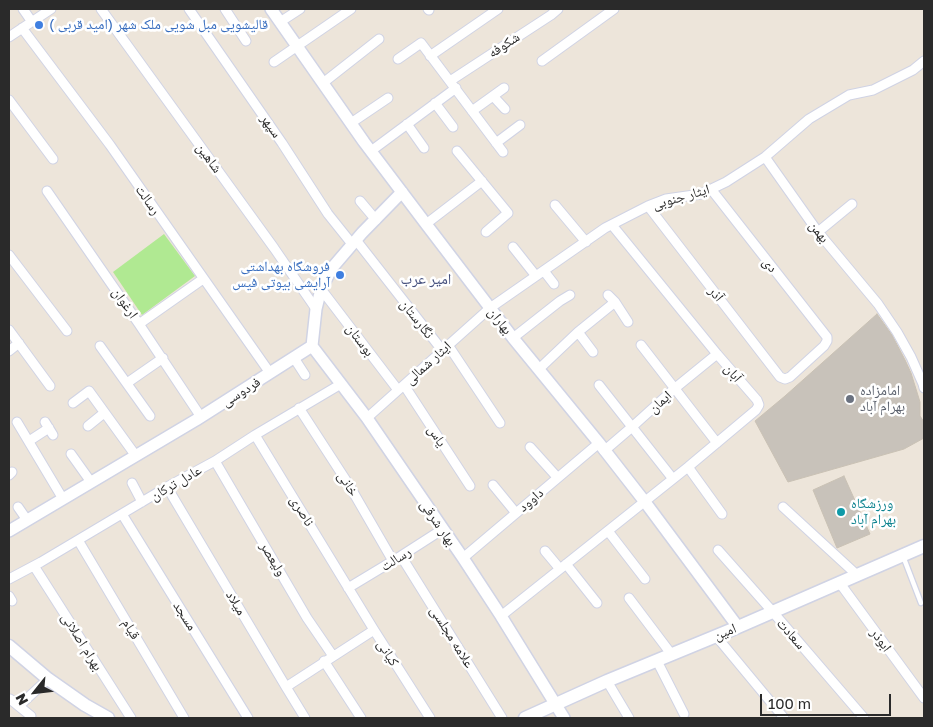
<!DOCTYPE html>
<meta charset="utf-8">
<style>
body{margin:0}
#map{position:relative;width:933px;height:727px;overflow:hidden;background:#ede5da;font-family:"Golos Text",sans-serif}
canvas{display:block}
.frame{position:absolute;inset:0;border:10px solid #2a2a2a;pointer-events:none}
.north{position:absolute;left:10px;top:667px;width:50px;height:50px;-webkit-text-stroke:4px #fff;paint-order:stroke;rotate:241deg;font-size:14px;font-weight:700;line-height:20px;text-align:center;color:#2a2a2a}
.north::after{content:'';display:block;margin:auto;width:18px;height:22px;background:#2a2a2a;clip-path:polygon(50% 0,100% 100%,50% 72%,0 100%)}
.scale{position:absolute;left:760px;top:694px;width:131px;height:22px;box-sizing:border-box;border:2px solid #2a2a2a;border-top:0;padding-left:6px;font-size:15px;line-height:18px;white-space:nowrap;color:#2a2a2a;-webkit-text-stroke:4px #fff;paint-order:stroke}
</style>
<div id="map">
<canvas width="933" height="727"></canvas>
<div class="frame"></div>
<div class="north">N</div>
<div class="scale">100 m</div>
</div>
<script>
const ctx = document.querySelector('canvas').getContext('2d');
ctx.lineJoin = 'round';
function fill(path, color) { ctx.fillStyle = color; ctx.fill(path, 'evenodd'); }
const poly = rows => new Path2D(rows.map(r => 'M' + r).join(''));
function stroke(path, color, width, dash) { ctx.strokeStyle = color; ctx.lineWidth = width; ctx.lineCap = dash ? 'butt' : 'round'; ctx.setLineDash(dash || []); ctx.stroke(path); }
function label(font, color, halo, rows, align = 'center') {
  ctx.font = font + ' "Golos Text","Noto Naskh Arabic",sans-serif'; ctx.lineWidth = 5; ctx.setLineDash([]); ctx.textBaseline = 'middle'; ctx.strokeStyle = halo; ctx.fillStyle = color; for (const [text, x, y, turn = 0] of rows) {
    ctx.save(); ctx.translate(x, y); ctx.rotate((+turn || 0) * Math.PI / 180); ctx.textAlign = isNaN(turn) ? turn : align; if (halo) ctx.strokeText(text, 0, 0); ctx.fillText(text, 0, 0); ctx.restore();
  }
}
fill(poly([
 [164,234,195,276,142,315,113,272]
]), '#b0e992');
const building = poly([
 [877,314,892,335,905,360,911,373,920,402,920,416,924,422,924,438,904,449,788,482,755,421,785,396,877,314],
 [844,476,870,534,837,548,813,490,844,476]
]);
fill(building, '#c8c2ba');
stroke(building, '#c9c1b4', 1);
const service = poly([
 [903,556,921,603]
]);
const minor = poly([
 [23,9,32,22],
 [101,9,274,248,316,309],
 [189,9,282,143,328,214,352,244],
 [225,9,246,41],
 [428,9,429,10],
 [280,22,300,9],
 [22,28,110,145,270,373],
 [9,37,51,9],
 [430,56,498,9],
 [398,59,421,43,503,152],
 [542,61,614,9],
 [274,62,351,9],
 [450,81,551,15,558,9],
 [323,83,379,39],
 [493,96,505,109],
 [9,100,53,159],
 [435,103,453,127],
 [472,111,504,88],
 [351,123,388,98],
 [407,124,424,148],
 [496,143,520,125],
 [371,151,456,88],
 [457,151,508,213,486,232],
 [765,157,818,232,878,304,897,332,911,357,923,384,924,388],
 [47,191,139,324,201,417],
 [360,201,376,220],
 [555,205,586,242],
 [648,206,780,377,785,379,790,377,824,346,827,341,827,337,711,189],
 [426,224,482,181],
 [818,232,852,204],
 [356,240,442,350],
 [513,247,536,276],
 [9,255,67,331],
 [544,271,554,284],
 [321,289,398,390],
 [608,295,615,302,628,322],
 [139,324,203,279],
 [9,330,50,386],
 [578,332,593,352],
 [513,338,560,301,570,295],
 [448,345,500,423],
 [641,345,717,443],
 [100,346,150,416],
 [9,351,19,343],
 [294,358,305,375],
 [539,369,578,332,615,302],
 [127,383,163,358],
 [404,385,470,486],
 [599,385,673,479],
 [73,403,89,391,136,456],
 [299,408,349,485,393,561],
 [367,418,490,308,605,228,648,206,666,199,701,194,726,182,765,157,809,119,849,95,873,90,913,70,924,61],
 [17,422,63,499],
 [45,422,53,435],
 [88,426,104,413],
 [255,435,374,630,430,718],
 [29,441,49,428],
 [530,447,557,477],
 [604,451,632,427,674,389,717,354],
 [71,454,91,482],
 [215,461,307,618,333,656],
 [688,467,722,514],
 [9,475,12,472],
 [132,483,142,502],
 [493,485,516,513],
 [167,487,286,687,305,718],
 [18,507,27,520],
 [783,507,857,575],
 [122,514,248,718],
 [608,531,645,579],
 [78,540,184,718],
 [718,550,772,611,864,718],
 [545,551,560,569],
 [401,556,502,718],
 [463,558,599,443],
 [566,564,597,603],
 [34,566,131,718],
 [9,579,41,562,167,487,215,461,255,435,341,384],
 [839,582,924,698],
 [348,588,401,556,443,529],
 [9,596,12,601],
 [629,598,672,655],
 [501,616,688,467,756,410,759,405,757,400,717,354,612,225],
 [716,636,784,718],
 [324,661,361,718],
 [657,661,684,714],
 [607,681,629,718],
 [286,687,374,630],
 [10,699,31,716],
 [19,706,48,679]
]);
const tertiary = poly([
 [271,9,364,142,426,224,513,338,599,443,645,502,738,627],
 [312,346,367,418,463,558,501,616,564,718],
 [9,531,196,420,312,346,316,309,321,289,332,268,362,233,402,192]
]);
const secondary = poly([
 [9,646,48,679,85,705,108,718],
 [525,718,607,681,738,627,924,546]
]);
stroke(service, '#d0d3e4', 7);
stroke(minor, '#d0d3e4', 11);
stroke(tertiary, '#d0d3e4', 14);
stroke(secondary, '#d0d3e4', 15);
stroke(service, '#fff', 4.5);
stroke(minor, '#fff', 9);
stroke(tertiary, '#fff', 11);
stroke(secondary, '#fff', 12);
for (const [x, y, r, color] of [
 [39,25,5,"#3f7fe0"],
 [340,275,5,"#3f7fe0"],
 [850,399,5,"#6b7280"],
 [841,512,5,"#0f9aa8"]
]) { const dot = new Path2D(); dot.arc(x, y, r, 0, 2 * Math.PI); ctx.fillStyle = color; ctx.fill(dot); stroke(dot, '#fff', 2); }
label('14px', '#366cbe', '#fff', [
 ["قالیشویی مبل شویی ملک شهر (امید قربی )",49,25],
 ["فروشگاه بهداشتی",330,267,"right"],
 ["آرایشی بیوتی فیس",330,283,"right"]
], 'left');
label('14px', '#2a2a2a', '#fff', [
 ["شکوفه",504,45,-33],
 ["سپهر",271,126,55],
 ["شاهین",209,158,54],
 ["ایثار جنوبی",681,197,-16],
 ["رسالت",148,200,55],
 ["بهمن",819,232,52],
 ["دی",770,265,52],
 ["آذر",716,294,52],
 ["ارغوان",125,303,55],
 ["نگارستان",417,319,52],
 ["بهاران",500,321,52],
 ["بوستان",360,340,53],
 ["ایثار شمالی",428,363,-42],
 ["آبان",733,373,50],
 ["فردوسی",241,392,-32],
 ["ایمان",660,402,-42],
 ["یاس",437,436,57],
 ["عادل ترکان",176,483,-30],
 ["خانی",348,484,58],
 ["داوود",531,500,-41],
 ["ناصری",302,511,59],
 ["بهار شرقی",438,523,56],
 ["ولیعصر",273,559,59],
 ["رسالت",396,559,-32],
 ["میلاد",236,603,59],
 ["مسجد",185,616,58],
 ["قیام",131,629,59],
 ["امین",725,632,-23],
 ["سعادت",791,634,49],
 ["علامه مجلسی",452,637,58],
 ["ابوذر",881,640,54],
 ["بهرام اصلانی",82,642,58],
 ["کیانی",388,653,58]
]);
label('14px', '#5b616d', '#fff', [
 ["امامزاده",860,391],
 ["بهرام آباد",860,407]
], 'left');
label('14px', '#0d838f', '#fff', [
 ["ورزشگاه",851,504],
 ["بهرام آباد",851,520]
], 'left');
label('15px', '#46517e', '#fff', [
 ["امیر عرب",426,279]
]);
</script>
